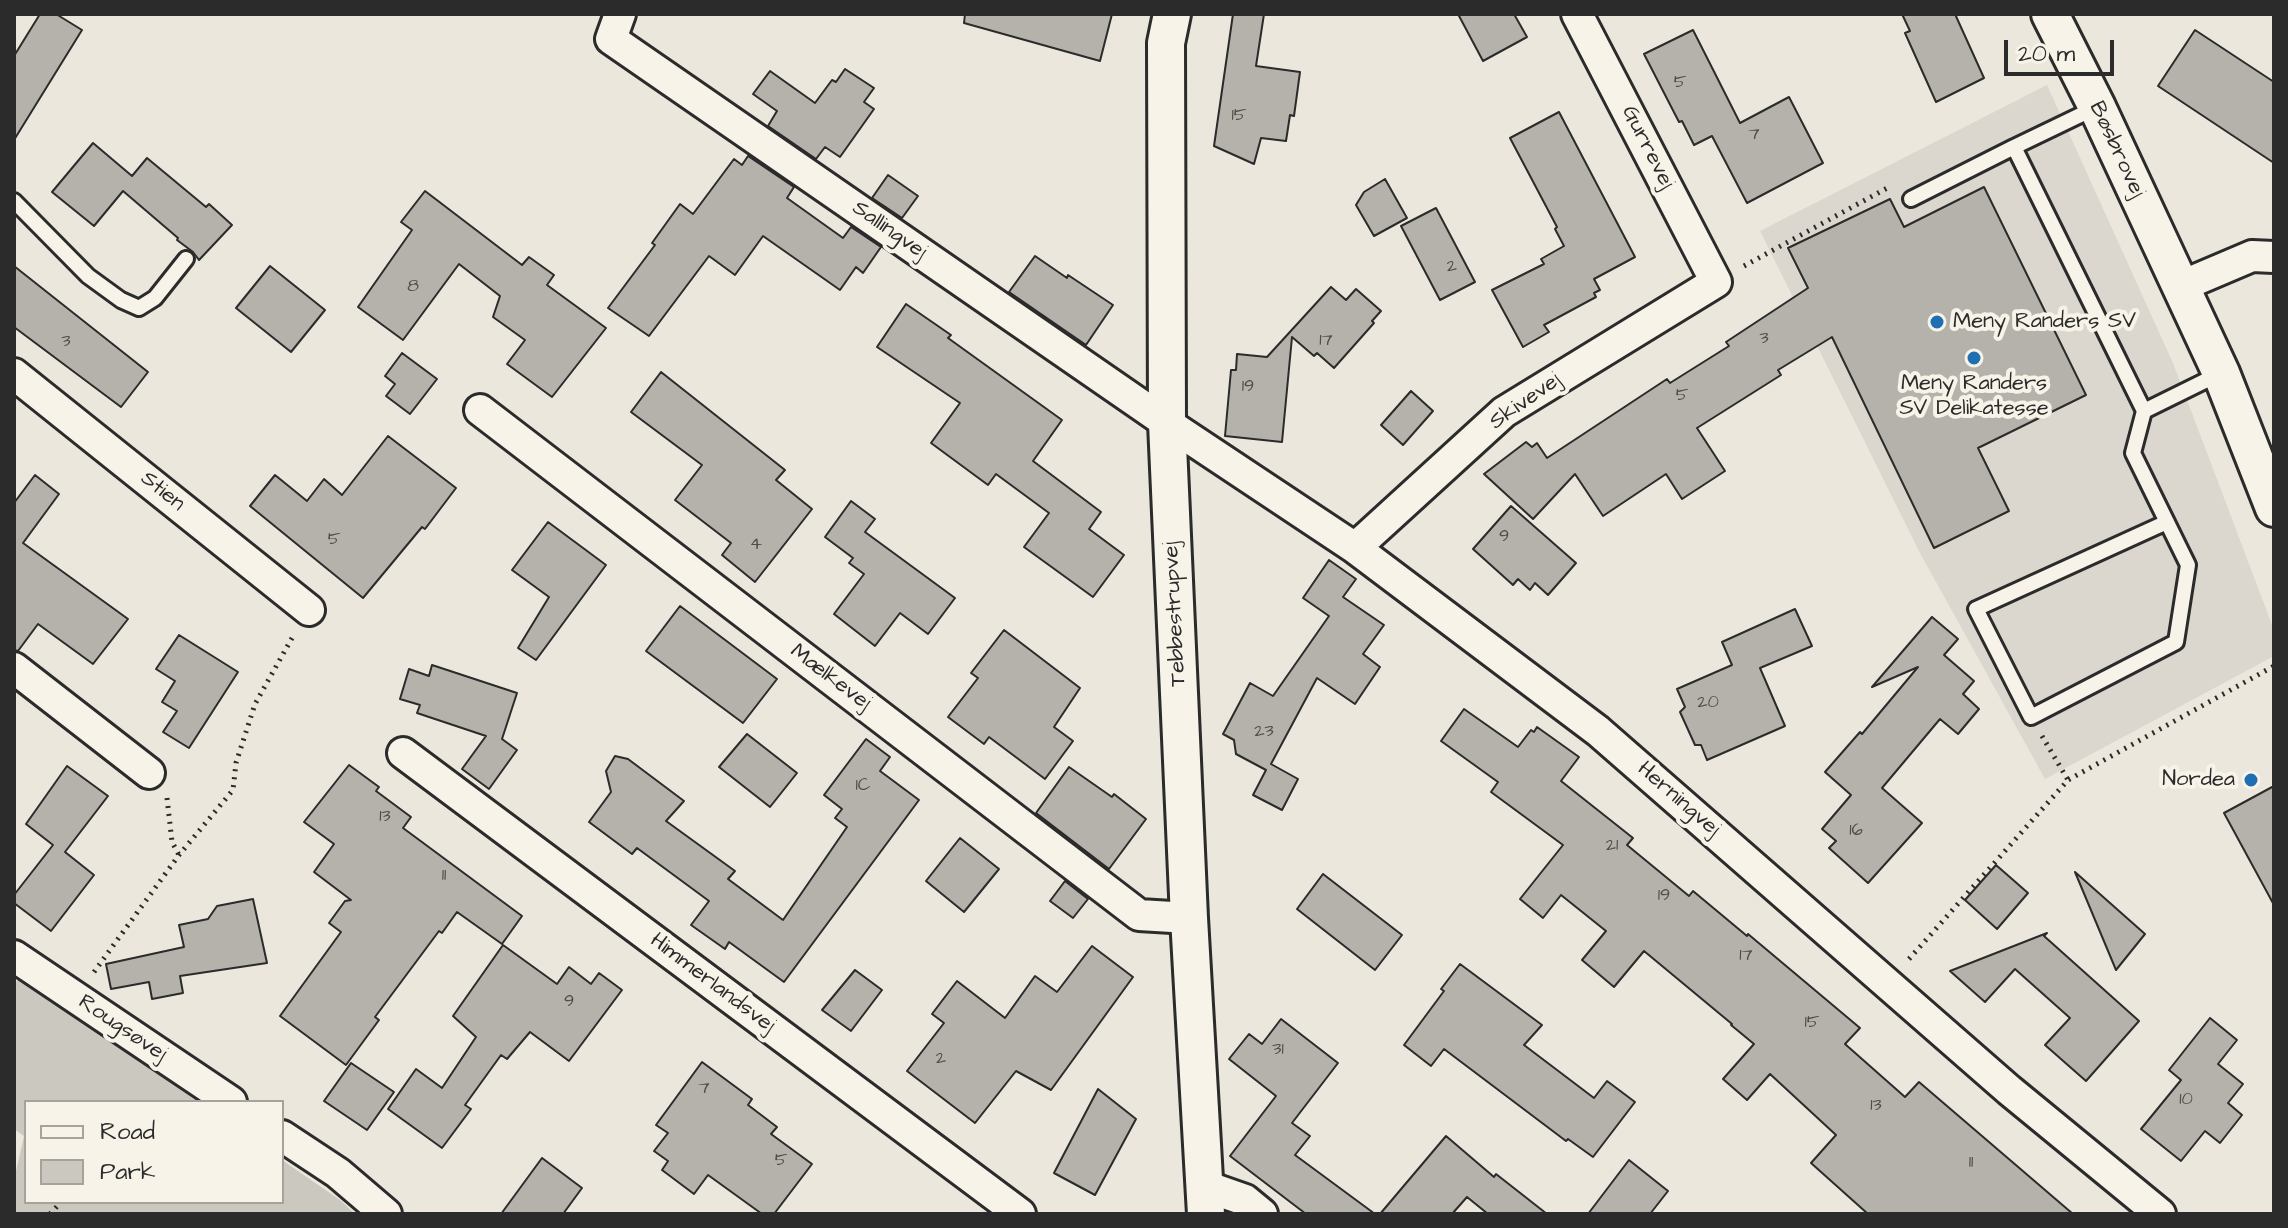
<!DOCTYPE html>
<meta charset="utf-8">
<style>
body{margin:0}
#map{position:relative;width:2288px;height:1228px;overflow:hidden;background:#ebe7dd;font-family:"Architects Daughter",sans-serif}
canvas{display:block}
.frame{position:absolute;inset:0;border:16px solid #2b2b2b;pointer-events:none}
.legend{position:absolute;left:24px;top:1100px;width:260px;height:104px;box-sizing:border-box;background:#f7f3e8;border:2px solid #a5a39c;margin:0;padding:10px 14px;list-style:none;font-size:24px;color:#2b2b2b}
.legend li{display:flex;align-items:center;gap:16px;height:40px}
.legend b{width:40px;border:2px solid #a5a39c}
.scale{position:absolute;left:2004px;top:40px;width:110px;height:36px;box-sizing:border-box;border:4px solid #2b2b2b;border-top:0;padding-left:10px;font-size:24px;line-height:28px;white-space:nowrap;color:#2b2b2b;-webkit-text-stroke:6px #f7f3e8;paint-order:stroke}
</style>
<div id="map">
<canvas width="2288" height="1228"></canvas>
<div class="frame"></div>
<ul class="legend">
<li><b style="height:10px;background:#f7f3e8"></b>Road</li>
<li><b style="height:22px;background:#cbc8bf"></b>Park</li>
</ul>
<div class="scale">20 m</div>
</div>
<script>
const ctx = document.querySelector('canvas').getContext('2d');
ctx.lineJoin = 'round';
function fill(path, color) { ctx.fillStyle = color; ctx.fill(path, 'evenodd'); }
const poly = rows => new Path2D(rows.map(r => 'M' + r).join(''));
function stroke(path, color, width, dash) { ctx.strokeStyle = color; ctx.lineWidth = width; ctx.lineCap = dash ? 'butt' : 'round'; ctx.setLineDash(dash || []); ctx.stroke(path); }
function label(font, color, halo, rows, align = 'center') {
  ctx.font = font + ' "Architects Daughter",sans-serif'; ctx.lineWidth = 8; ctx.setLineDash([]); ctx.textBaseline = 'middle'; ctx.strokeStyle = halo; ctx.fillStyle = color; for (const [text, x, y, turn = 0] of rows) {
    ctx.save(); ctx.translate(x, y); ctx.rotate((+turn || 0) * Math.PI / 180); ctx.textAlign = isNaN(turn) ? turn : align; if (halo) ctx.strokeText(text, 0, 0); ctx.fillText(text, 0, 0); ctx.restore();
  }
}
fill(poly([
 [2047,85,2173,363,2274,630,2274,656,2045,779,1920,553,1760,231]
]), '#dbd7ce');
fill(poly([
 [19,978,198,1102,26,1102,26,1202,282,1202,282,1160,340,1200,355,1214,14,1214,14,1180,24,1136,14,1129,14,985]
]), '#cbc8bf');
const building = poly([
 [40,14,56,14,82,30,14,140,14,56,40,14],
 [965,14,1112,14,1100,61,964,23,965,14],
 [1233,14,1264,14,1256,66,1300,72,1294,116,1290,115,1286,141,1261,138,1254,164,1214,146,1233,14],
 [1458,14,1514,14,1527,37,1483,61,1458,14],
 [1902,14,1955,14,1984,78,1936,102,1905,33,1910,31,1902,14],
 [1693,30,1740,123,1789,97,1823,163,1747,203,1712,136,1694,145,1682,121,1679,122,1644,54,1693,30],
 [2195,30,2274,82,2274,163,2158,86,2195,30],
 [845,69,874,88,864,102,874,109,840,157,825,147,816,159,768,126,777,111,753,94,770,71,815,103,832,80,836,82,845,69],
 [1559,112,1635,257,1594,279,1600,290,1594,293,1596,297,1544,325,1549,332,1523,347,1492,290,1544,264,1541,259,1564,246,1555,229,1557,227,1510,138,1559,112],
 [93,143,132,176,147,158,206,207,209,204,232,225,199,260,193,252,177,240,178,238,123,191,94,226,52,192,93,143],
 [748,156,794,187,787,198,843,238,851,227,881,247,863,273,856,267,840,290,763,236,735,275,709,256,649,336,608,308,655,245,652,243,680,204,693,214,734,159,742,165,748,156],
 [888,175,918,196,902,218,872,198,888,175],
 [1385,179,1407,218,1374,236,1356,205,1364,192,1385,179],
 [1984,187,2086,395,1978,448,2009,511,1934,548,1832,337,1778,370,1781,375,1697,428,1725,471,1682,499,1666,474,1603,516,1575,474,1533,519,1484,474,1526,442,1532,447,1537,443,1547,458,1667,379,1670,383,1729,346,1726,342,1808,288,1788,248,1890,199,1904,227,1984,187],
 [425,191,522,265,529,257,554,275,547,285,606,328,552,397,507,364,525,340,493,317,500,296,459,264,403,340,358,307,412,230,401,222,425,191],
 [1436,208,1475,282,1440,300,1401,226,1436,208],
 [1035,256,1067,278,1068,275,1113,305,1086,345,1009,292,1035,256],
 [14,266,148,372,121,407,14,327,14,266],
 [270,266,325,310,291,352,236,308,270,266],
 [1331,287,1346,300,1356,289,1381,311,1372,321,1374,323,1334,368,1317,353,1314,356,1292,337,1282,442,1225,436,1231,370,1236,370,1237,354,1267,357,1331,287],
 [906,304,951,335,948,338,1062,420,1033,461,1101,512,1089,529,1124,555,1093,597,1024,547,1049,513,996,474,988,485,931,443,960,403,877,347,906,304],
 [402,353,437,379,410,414,386,396,395,384,385,376,402,353],
 [661,372,785,470,776,480,812,509,755,582,722,555,731,543,675,500,702,465,631,412,661,372],
 [1411,391,1433,411,1403,445,1381,425,1411,391],
 [388,436,456,488,425,529,422,527,363,598,250,506,275,475,307,501,324,479,342,495,388,436],
 [35,475,59,494,23,543,128,619,93,664,38,624,18,651,14,650,14,503,35,475],
 [851,501,875,519,865,532,955,598,928,634,900,613,875,646,834,614,864,574,849,563,853,558,825,537,851,501],
 [1511,506,1576,563,1548,595,1535,583,1530,590,1518,579,1513,585,1473,549,1511,506],
 [548,522,606,565,536,660,518,648,549,597,512,570,548,522],
 [1329,560,1356,579,1343,597,1384,625,1363,654,1380,667,1355,704,1317,678,1271,764,1298,779,1282,810,1253,795,1266,770,1236,754,1234,740,1223,734,1250,683,1273,696,1329,616,1303,598,1329,560],
 [680,606,777,679,743,723,646,651,680,606],
 [1795,609,1812,646,1760,668,1785,726,1707,760,1701,745,1695,745,1680,712,1685,707,1677,689,1732,665,1722,642,1795,609],
 [1932,617,1958,639,1944,655,1974,681,1963,694,1979,709,1958,734,1940,719,1882,788,1922,823,1868,883,1829,848,1836,841,1822,829,1851,795,1825,772,1860,732,1862,734,1918,667,1872,687,1932,617],
 [1004,630,1080,688,1054,727,1073,741,1045,779,989,737,984,744,948,717,978,678,971,673,1004,630],
 [179,635,238,672,189,748,163,732,177,711,162,702,175,681,156,669,179,635],
 [432,665,517,693,502,739,517,750,489,789,462,769,486,736,417,713,420,705,400,699,409,669,429,676,432,665],
 [1464,709,1518,747,1531,730,1534,732,1537,727,1579,757,1561,781,1633,838,1627,845,1689,896,1693,891,1747,936,1748,934,1860,1028,1845,1044,1905,1097,1919,1082,2073,1214,1868,1214,1811,1163,1836,1135,1770,1074,1747,1100,1723,1079,1754,1044,1731,1025,1732,1024,1644,951,1614,987,1582,960,1606,931,1561,895,1543,918,1520,899,1563,845,1491,792,1498,782,1441,741,1464,709],
 [747,734,797,773,770,807,719,767,747,734],
 [866,739,890,757,880,771,919,800,784,982,729,942,725,949,691,925,709,901,637,848,632,854,589,822,611,792,606,771,615,756,628,759,684,801,666,821,735,871,728,879,783,920,847,827,835,818,842,809,824,795,866,739],
 [349,765,379,787,376,791,411,817,403,828,522,916,502,944,457,912,442,933,439,931,375,1017,379,1020,346,1065,280,1016,341,932,329,923,345,901,351,900,314,872,334,844,304,822,349,765],
 [67,766,108,796,65,852,94,875,51,931,14,903,14,895,53,845,26,824,67,766],
 [1069,767,1112,797,1114,794,1146,819,1109,869,1036,813,1069,767],
 [2274,786,2274,905,2224,813,2274,786],
 [960,838,999,869,964,912,926,881,960,838],
 [1996,865,2028,893,1997,929,1965,900,1996,865],
 [2075,872,2145,934,2116,970,2075,872],
 [1323,874,1402,935,1375,970,1297,909,1323,874],
 [1065,881,1088,899,1073,918,1050,901,1065,881],
 [253,899,267,963,180,976,183,993,152,999,149,982,111,989,106,964,184,947,179,925,208,919,217,906,253,899],
 [2047,933,2044,936,2139,1021,2086,1081,2045,1045,2070,1018,2015,969,1985,1002,1950,971,2047,933],
 [503,945,557,984,569,967,591,984,599,973,622,990,569,1061,530,1032,507,1059,501,1055,465,1105,471,1109,442,1148,388,1109,416,1069,442,1088,476,1037,453,1016,503,945],
 [1092,946,1133,977,1051,1090,1016,1071,975,1123,907,1071,944,1023,932,1014,957,981,1005,1018,1035,976,1057,992,1092,946],
 [1460,964,1542,1025,1524,1045,1594,1098,1607,1081,1635,1102,1593,1157,1568,1139,1566,1141,1444,1049,1431,1066,1404,1045,1444,991,1441,989,1460,964],
 [855,970,882,990,851,1031,822,1010,855,970],
 [2210,1018,2237,1040,2218,1064,2243,1084,2228,1103,2242,1115,2220,1143,2205,1131,2181,1161,2141,1129,2181,1080,2169,1070,2210,1018],
 [1281,1019,1338,1063,1292,1123,1310,1136,1295,1155,1375,1214,1306,1214,1230,1156,1276,1096,1229,1059,1249,1034,1262,1044,1281,1019],
 [702,1062,752,1099,748,1105,777,1127,771,1134,812,1164,774,1214,762,1214,708,1175,694,1194,662,1170,668,1161,654,1151,668,1133,656,1125,702,1062],
 [351,1063,394,1092,367,1130,324,1101,351,1063],
 [1098,1089,1136,1119,1095,1195,1054,1173,1098,1089],
 [1446,1136,1494,1177,1496,1174,1547,1214,1488,1214,1467,1197,1452,1214,1380,1214,1446,1136],
 [542,1158,582,1188,563,1214,501,1214,542,1158],
 [1629,1160,1668,1191,1650,1214,1588,1214,1629,1160]
]);
fill(building, '#b5b2ab');
stroke(building, '#2b2b2b', 2);
const service = poly([
 [2097,107,2014,147,2144,411,2221,373],
 [1911,199,2014,147],
 [14,201,88,276,121,300,139,308,155,298,186,259],
 [2144,411,2133,453,2188,565,2176,642,2031,717,1976,609,2167,522]
]);
const minor = poly([
 [620,14,611,39,1167,423,1355,548,1598,731,2009,1090,2160,1214],
 [2179,287,2252,256,2274,257],
 [14,374,309,610],
 [480,410,1139,915,1189,918],
 [1355,548,1504,412,1716,282,1577,14],
 [14,668,149,773],
 [403,753,1020,1214],
 [14,956,231,1102],
 [282,1136,338,1173,386,1214],
 [1205,1186,1245,1200,1262,1214]
]);
const tertiary = poly([
 [1172,14,1166,43,1167,423,1189,918,1206,1214],
 [2050,14,2097,107,2221,373,2274,508]
]);
stroke(service, '#2b2b2b', 20);
stroke(minor, '#2b2b2b', 36);
stroke(tertiary, '#2b2b2b', 42);
stroke(poly([
 [1744,266,1889,187],
 [2042,736,2068,780],
 [167,798,172,842,179,855],
 [1909,959,2068,780,2274,666],
 [94,972,179,855,233,790,236,763,255,704,292,638],
 [50,1214,61,1202]
]), '#2b2b2b', 5, [2, 6]);
stroke(service, '#f7f3e8', 14);
stroke(minor, '#f7f3e8', 30);
stroke(tertiary, '#f7f3e8', 36);
for (const [x, y, r, color] of [
 [1937,322,8,"#1f6fb2"],
 [1974,358,8,"#1f6fb2"],
 [2251,780,8,"#1f6fb2"]
]) { const dot = new Path2D(); dot.arc(x, y, r, 0, 2 * Math.PI); ctx.fillStyle = color; ctx.fill(dot); stroke(dot, '#f7f3e8', 3); }
label('18px', '#4e4d4b', null, [
 ["5",1680,83],
 ["15",1239,116],
 ["7",1754,135],
 ["2",1452,267],
 ["8",413,287],
 ["3",1764,339],
 ["17",1326,341],
 ["3",66,342],
 ["19",1248,387],
 ["5",1682,396],
 ["9",1504,537],
 ["5",334,540],
 ["4",756,545],
 ["20",1708,703],
 ["23",1264,732],
 ["1C",863,786],
 ["13",385,817],
 ["16",1856,831],
 ["21",1612,846],
 ["11",444,876],
 ["19",1664,896],
 ["17",1746,956],
 ["9",569,1002],
 ["15",1812,1023],
 ["31",1278,1050],
 ["2",941,1059],
 ["7",704,1089],
 ["10",2186,1100],
 ["13",1876,1106],
 ["5",781,1161],
 ["11",1971,1163]
]);
label('22px', '#2b2b2b', '#f7f3e8', [
 ["Gurrevej",1647,148,63],
 ["Bøsbrovej",2116,150,65],
 ["Sallingvej",889,231,35],
 ["Skivevej",1526,402,-35],
 ["Stien",162,492,39],
 ["Tebbestrupvej",1176,614,-93],
 ["Mælkevej",830,678,37],
 ["Herningvej",1678,800,41],
 ["Himmerlandsvej",712,984,37],
 ["Rougsøvej",122,1029,34]
]);
label('22px', '#2b2b2b', '#f7f3e8', [
 ["Meny Randers SV",1953,322],
 ["Meny Randers",1974,384,"center"],
 ["SV Delikatesse",1974,409,"center"],
 ["Nordea",2235,780,"right"]
], 'left');
</script>
